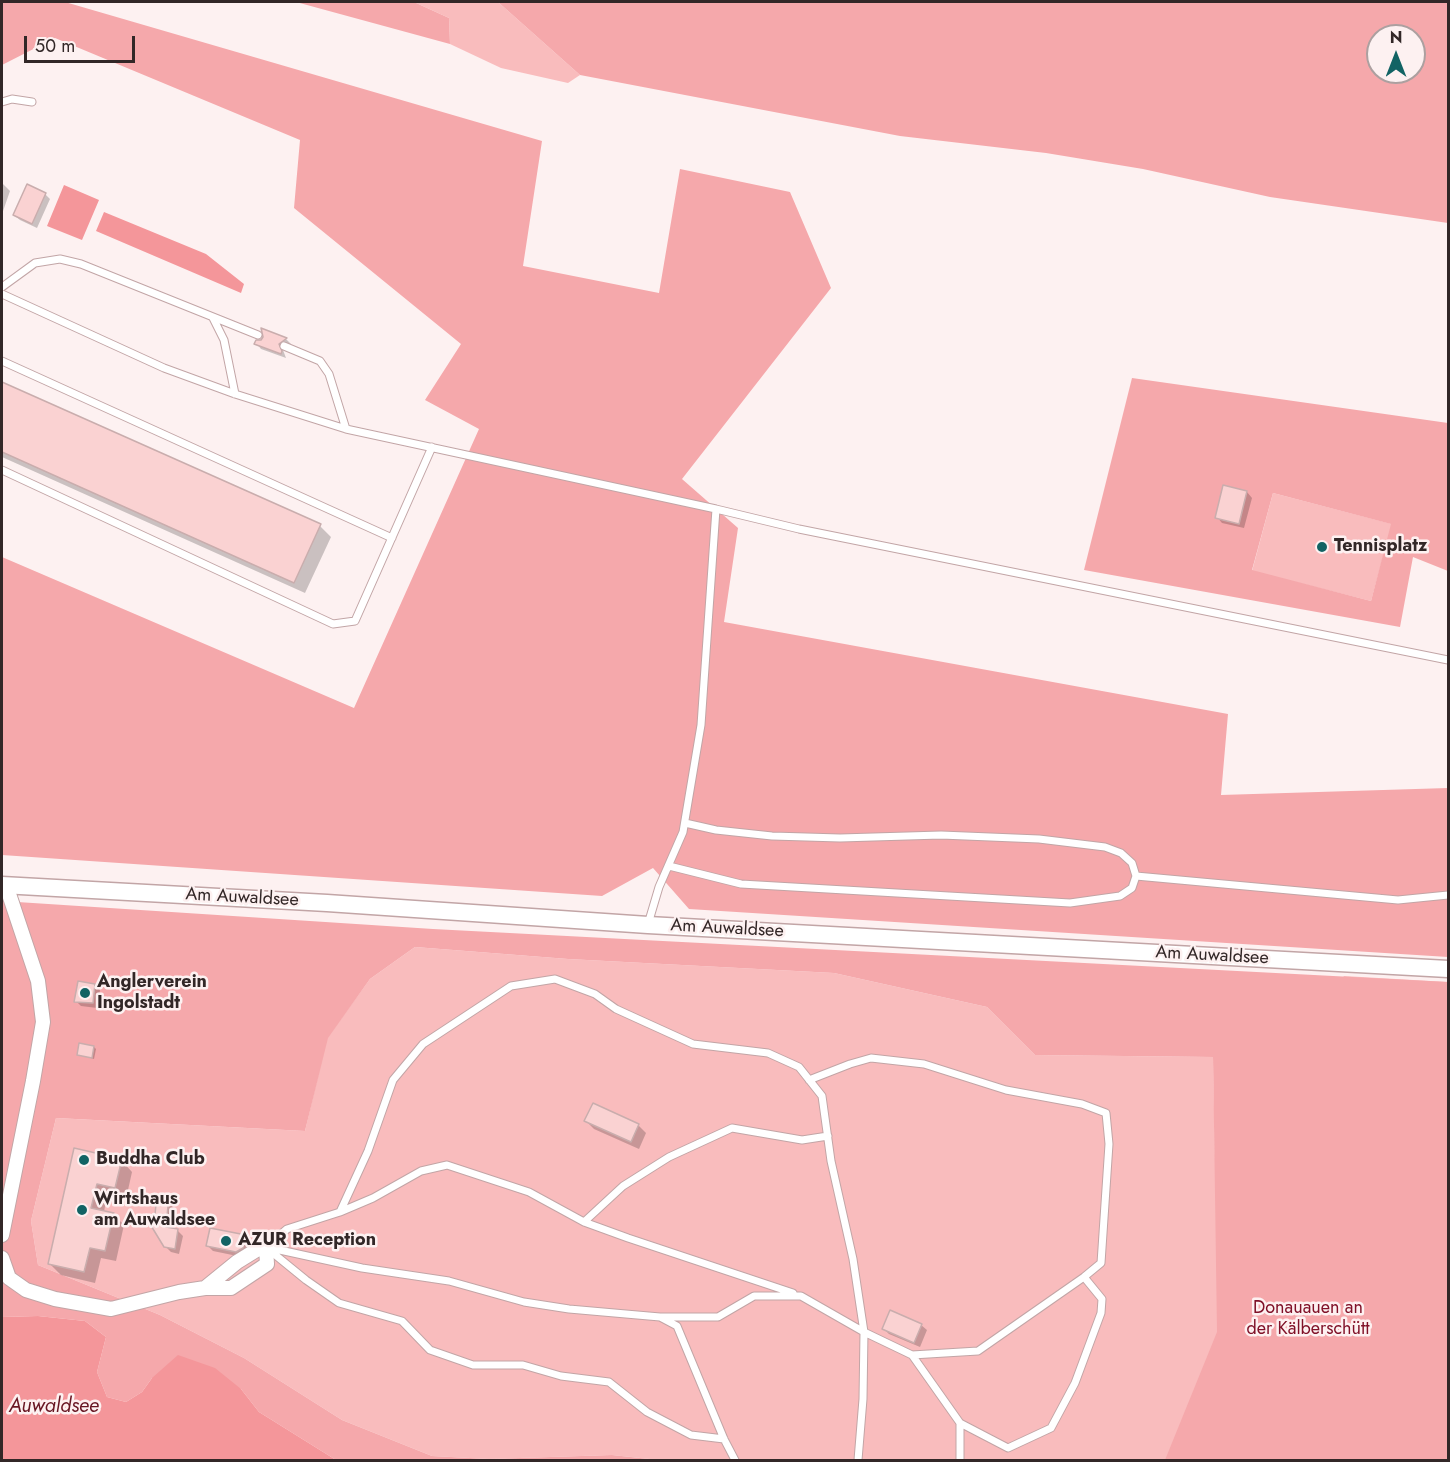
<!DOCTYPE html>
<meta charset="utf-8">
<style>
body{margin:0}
#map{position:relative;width:1450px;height:1462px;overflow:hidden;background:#fdf1f1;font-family:Jost,sans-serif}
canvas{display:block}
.frame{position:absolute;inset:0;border:3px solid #322727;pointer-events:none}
.north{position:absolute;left:1366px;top:24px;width:60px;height:60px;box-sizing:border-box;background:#fdf1f1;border:2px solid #aca0a0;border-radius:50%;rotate:0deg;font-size:16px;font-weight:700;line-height:24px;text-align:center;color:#322727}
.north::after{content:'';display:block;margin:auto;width:21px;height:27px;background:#126364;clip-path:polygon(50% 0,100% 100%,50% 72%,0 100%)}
.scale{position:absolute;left:24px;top:36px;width:111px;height:27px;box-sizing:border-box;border:3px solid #322727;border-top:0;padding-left:8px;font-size:18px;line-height:21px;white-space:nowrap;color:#322727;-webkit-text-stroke:4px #fdf1f1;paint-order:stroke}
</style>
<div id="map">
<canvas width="1450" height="1462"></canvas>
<div class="frame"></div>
<div class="north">N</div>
<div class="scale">50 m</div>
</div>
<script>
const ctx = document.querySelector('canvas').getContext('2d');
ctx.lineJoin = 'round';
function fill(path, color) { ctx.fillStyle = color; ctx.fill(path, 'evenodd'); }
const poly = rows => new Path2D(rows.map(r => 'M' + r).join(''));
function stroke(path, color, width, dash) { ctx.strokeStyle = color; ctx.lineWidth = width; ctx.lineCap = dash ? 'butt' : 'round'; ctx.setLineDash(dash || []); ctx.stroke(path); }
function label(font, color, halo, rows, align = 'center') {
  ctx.font = font + ' Jost,sans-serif'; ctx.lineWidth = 5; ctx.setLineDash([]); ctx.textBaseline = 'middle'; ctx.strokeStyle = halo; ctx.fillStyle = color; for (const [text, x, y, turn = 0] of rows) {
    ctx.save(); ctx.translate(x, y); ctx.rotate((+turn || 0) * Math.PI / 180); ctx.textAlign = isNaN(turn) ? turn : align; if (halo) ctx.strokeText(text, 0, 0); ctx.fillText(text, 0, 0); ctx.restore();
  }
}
fill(poly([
 [414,2,498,2,580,75,568,83,501,68,450,44,449,18],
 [1273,493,1392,524,1371,601,1252,571],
 [415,947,568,959,834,973,987,1007,1035,1055,1213,1057,1215,1159,1274,1069,1344,976,1448,982,1448,1460,659,1460,612,1455,489,1459,432,1456,342,1420,244,1358,160,1315,38,1265,31,1221,56,1118,305,1131,327,1038,370,979]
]), '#f9bcbd');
fill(poly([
 [2,2,65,2,542,141,523,266,659,293,680,169,790,192,831,288,682,479,738,528,724,622,1228,714,1221,795,1448,788,1448,957,689,909,653,868,602,896,2,855,2,557,354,708,479,429,425,400,461,344,294,208,300,140,55,38,2,65],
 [296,2,414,2,449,18,450,44],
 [498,2,1448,2,1448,223,1270,197,1143,169,1046,153,900,136,580,75],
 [1378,36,1414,36,1414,72,1378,72],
 [1132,378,1448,423,1448,571,1413,557,1400,627,1084,570],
 [1273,493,1391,524,1371,601,1252,570],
 [2,901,433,929,1448,982,1448,1460,1165,1460,1217,1332,1213,1057,1035,1055,987,1007,834,973,568,959,415,947,370,979,328,1038,305,1131,56,1118,31,1221,38,1265,160,1315,244,1358,342,1420,432,1456,489,1459,612,1455,659,1460,336,1460,259,1412,241,1389,152,1378,142,1392,126,1402,107,1397,97,1372,106,1337,85,1321,38,1316,2,1317]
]), '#f5a8ab');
fill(poly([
 [64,185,99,200,82,240,47,226],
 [104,212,206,254,244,284,241,293,96,231],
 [38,1316,85,1321,106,1337,97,1372,107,1397,126,1402,142,1392,152,1378,178,1355,215,1368,241,1389,259,1412,336,1460,2,1460,2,1317]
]), '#f4969a');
fill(poly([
 [2,183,10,191,2,214],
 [45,194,50,199,37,228,20,220,14,215],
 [263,330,286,339,291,344,283,350,286,358,261,349,256,343,262,341,265,337],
 [2,383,320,526,331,537,305,593,2,457],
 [1224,487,1247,492,1252,498,1244,528,1222,523,1217,517],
 [95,985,100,990,97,1008,81,1006,76,1001],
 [94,1047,96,1049,94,1059,78,1054],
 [586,1121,638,1125,646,1133,639,1149,594,1129],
 [75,1150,121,1160,132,1172,126,1199,107,1195,104,1212,113,1214,124,1225,116,1261,101,1258,95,1283,61,1275,50,1264],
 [168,1196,173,1201,171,1229,178,1231,183,1236,179,1254,171,1252,165,1246,156,1227],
 [245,1237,250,1242,248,1253,242,1257,213,1251,208,1246],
 [891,1312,921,1325,927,1330,920,1347,889,1334,884,1329]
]), '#0003');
const building = poly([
 [27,184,46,193,32,224,13,215,27,184],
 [261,328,287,338,279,344,282,351,281,354,254,344,256,340,261,340,263,337,261,328],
 [2,382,321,524,294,583,2,452,2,382],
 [1223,485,1247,491,1239,524,1215,518,1223,485],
 [78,981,95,984,93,1003,74,1002,78,981],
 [79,1043,94,1046,92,1058,77,1055,79,1043],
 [593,1103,639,1124,631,1142,584,1121,593,1103],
 [74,1148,122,1159,115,1188,97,1184,91,1208,114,1213,105,1251,90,1248,84,1272,48,1264,74,1148],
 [157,1194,169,1195,166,1227,178,1229,175,1249,164,1247,150,1224,154,1225,157,1194],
 [210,1228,246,1235,243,1248,236,1252,206,1246,210,1228],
 [890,1310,922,1324,914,1343,882,1329,890,1310]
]);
fill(building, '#fad2d2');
stroke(building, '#c9adad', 1.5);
const service = poly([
 [2,102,12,99,32,102],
 [2,287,35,263,60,259,81,264,258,335],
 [2,294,164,368,235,394,346,429,716,509,799,529,1448,660],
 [213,318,224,340,235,394],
 [284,346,320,361,329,374,346,429],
 [2,361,392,538],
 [2,470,333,624,355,621,432,447],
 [685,823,716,830,772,836,840,838,941,835,1039,839,1105,847,1121,853,1132,863,1136,876],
 [669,866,741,884,1070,903,1120,896,1132,888,1136,876,1398,900,1448,895],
 [648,924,659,887,683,832,701,725,716,509],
 [340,1212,373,1198,421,1171,447,1165,529,1192,584,1222,628,1238,793,1293],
 [584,1222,623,1186,669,1157,732,1128,802,1140,828,1136],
 [266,1247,287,1229,340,1212,368,1151,393,1080,423,1044,511,986,555,979,595,994,616,1009,693,1044,768,1053,799,1067,822,1096,831,1161,853,1259,864,1332,863,1399,858,1460],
 [266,1247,362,1268,449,1281,524,1302,569,1309,660,1317,677,1326,724,1439,735,1460],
 [268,1249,306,1280,339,1303,402,1321,430,1350,473,1365,523,1365,561,1376,609,1382,647,1412,691,1435,724,1439],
 [660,1317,718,1317,754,1296,801,1296,864,1332,912,1355,978,1351,1084,1277,1101,1263,1109,1144,1106,1113,1082,1104,1006,1090,924,1064,871,1058,850,1064,809,1080],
 [912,1355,960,1423,960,1460],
 [960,1423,1008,1448,1051,1428,1075,1383,1101,1313,1102,1299,1084,1277]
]);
const minor = poly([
 [2,1235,33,1081,43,1022,38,981,6,885],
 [2,1258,9,1278,26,1290,55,1299,111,1309,179,1292,205,1288,231,1288,267,1264,266,1247],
 [205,1288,237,1262,258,1249]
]);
const tertiary = poly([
 [2,885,327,903,648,925,1448,969]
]);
stroke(service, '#c2a5a6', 9);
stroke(minor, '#c2a5a6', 16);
stroke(tertiary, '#c2a5a6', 19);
stroke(service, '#fff', 7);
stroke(minor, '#fff', 14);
stroke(tertiary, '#fff', 16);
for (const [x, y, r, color] of [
 [1322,547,6,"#126364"],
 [85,993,6,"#126364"],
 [84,1160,6,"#126364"],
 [82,1210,6,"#126364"],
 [226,1241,6,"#126364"]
]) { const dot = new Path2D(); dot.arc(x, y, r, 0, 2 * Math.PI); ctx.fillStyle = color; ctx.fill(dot); stroke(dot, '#fdf1f1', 2); }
label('bold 18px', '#322727', '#fdf1f1', [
 ["Tennisplatz",1334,547],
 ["Anglerverein",97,983],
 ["Ingolstadt",97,1004],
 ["Buddha Club",96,1160],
 ["Wirtshaus",94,1200],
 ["am Auwaldsee",94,1221],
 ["AZUR Reception",238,1241]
], 'left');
label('18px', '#322727', '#fdf1f1', [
 ["Am Auwaldsee",242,898,3],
 ["Am Auwaldsee",727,929,3],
 ["Am Auwaldsee",1212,956,3]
]);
label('18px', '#801128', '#fdf1f1', [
 ["Donauauen an",1308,1309],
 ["der Kälberschütt",1308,1330]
]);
label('italic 20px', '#681623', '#fdf1f1', [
 ["Auwaldsee",54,1407]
]);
</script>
